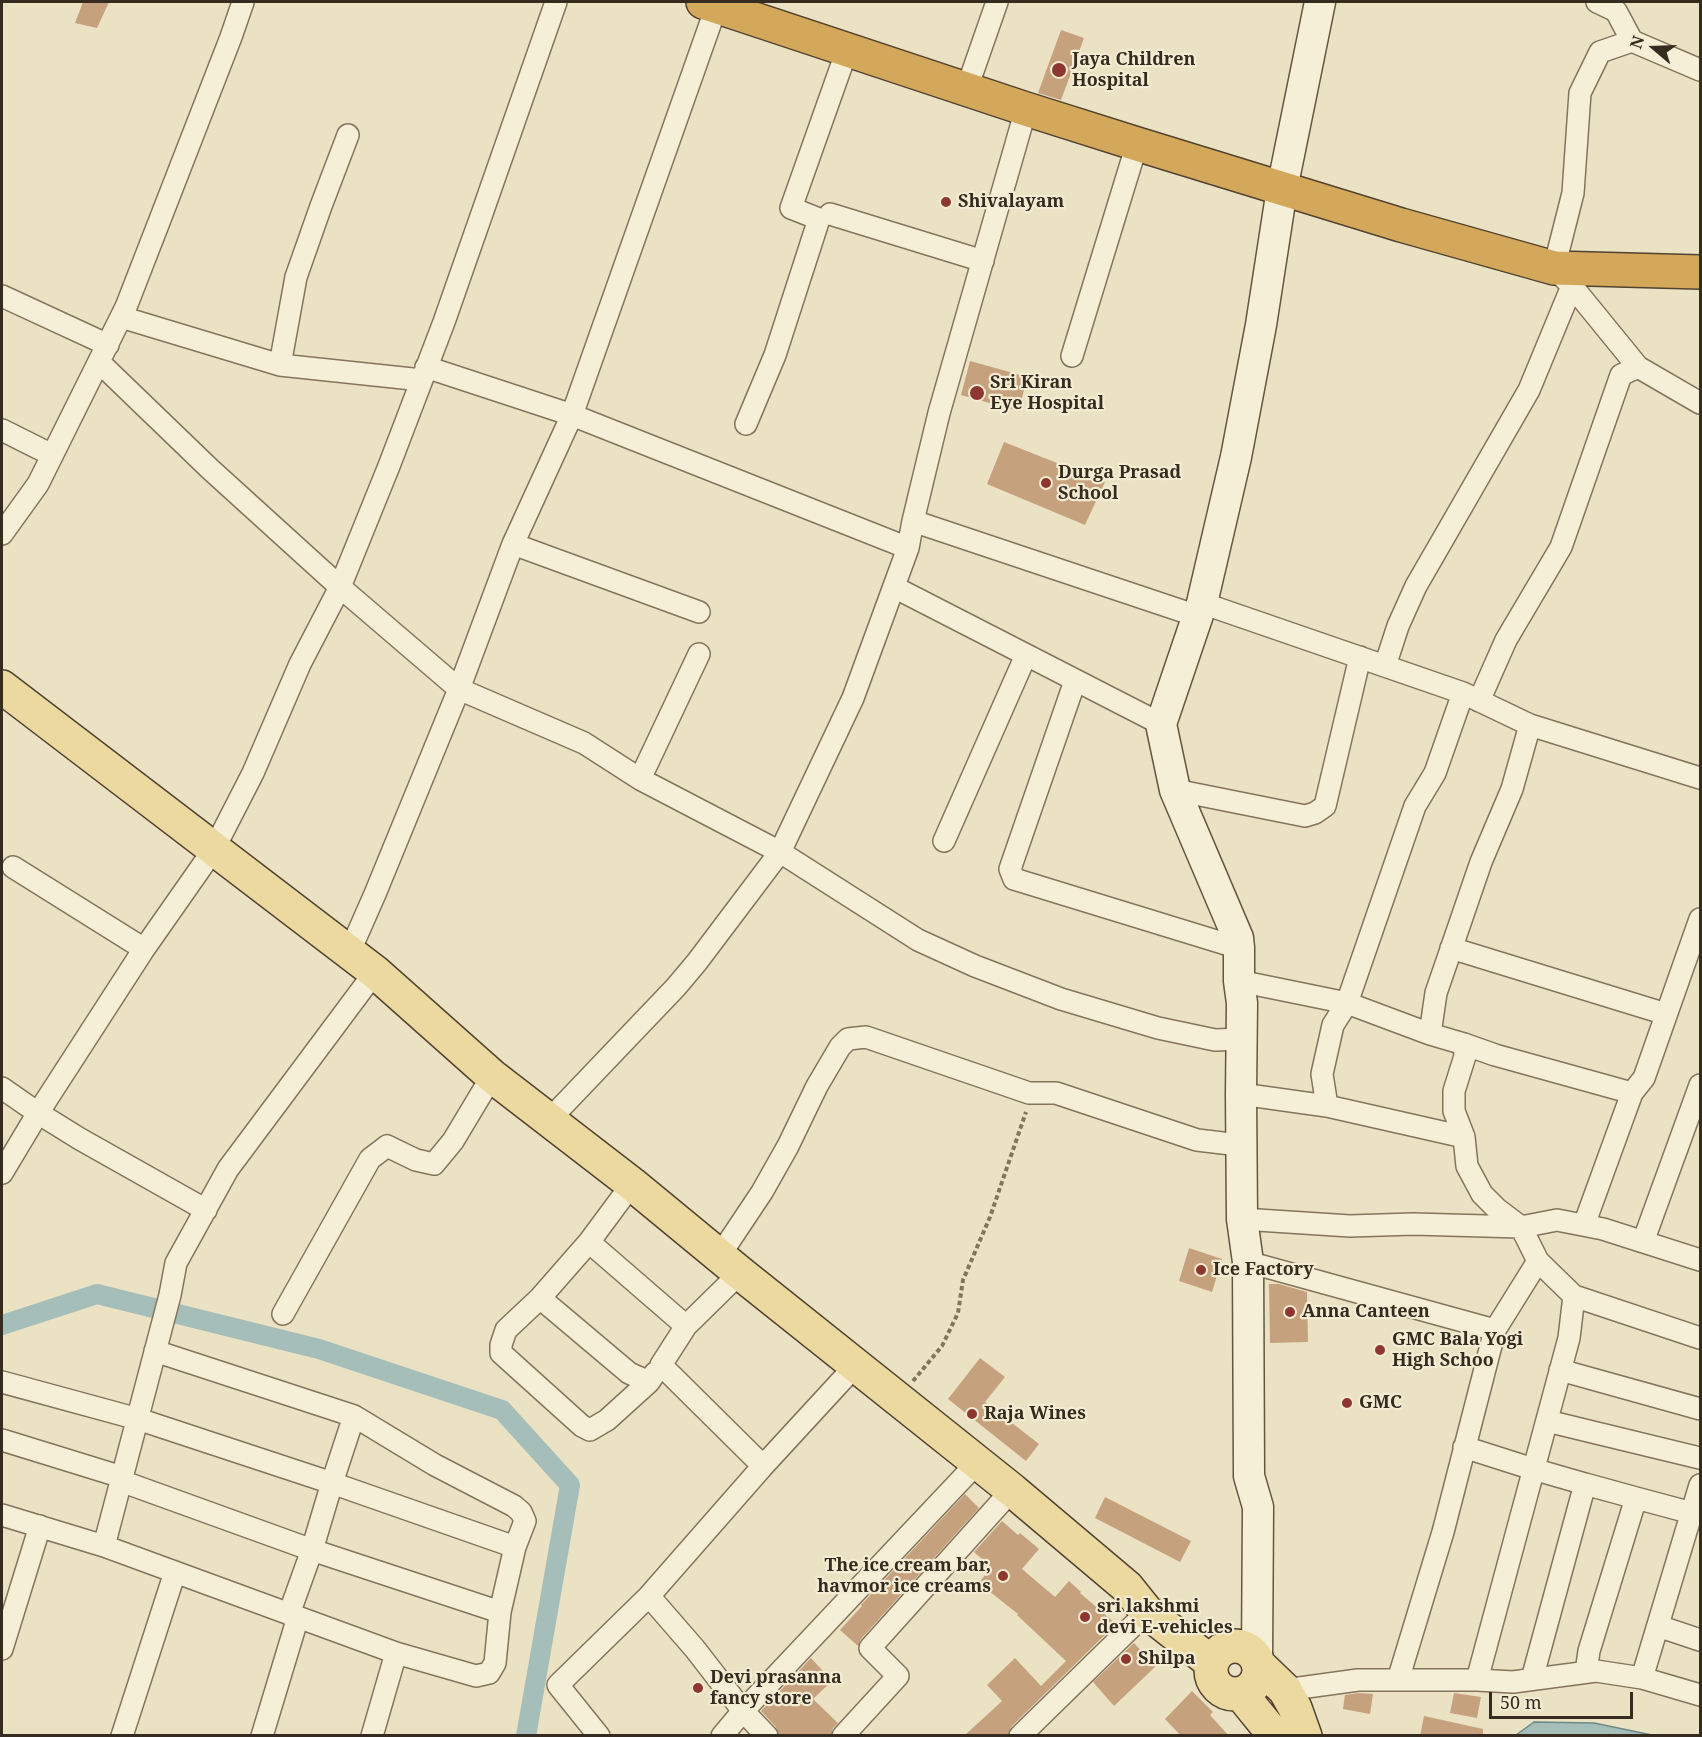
<!DOCTYPE html>
<style>
body{margin:0}
#map{position:relative;width:1702px;height:1737px;overflow:hidden;background:#ebe2c4;font-family:"Noto Serif",serif}
canvas{display:block}
.frame{position:absolute;inset:0;border:3px solid #352b1f;pointer-events:none}
.north{position:absolute;left:1624px;top:18px;width:60px;height:60px;-webkit-text-stroke:4px #f3ecd3;paint-order:stroke;rotate:289deg;font-size:16px;font-weight:700;line-height:24px;text-align:center;color:#352b1f}
.north::after{content:'';display:block;margin:auto;width:21px;height:27px;background:#352b1f;clip-path:polygon(50% 0,100% 100%,50% 72%,0 100%)}
.scale{position:absolute;left:1489px;top:1692px;width:144px;height:27px;box-sizing:border-box;border:3px solid #352b1f;border-top:0;padding-left:8px;font-size:18px;line-height:21px;white-space:nowrap;color:#352b1f;-webkit-text-stroke:4px #f3ecd3;paint-order:stroke}
</style>
<div id="map">
<canvas width="1702" height="1737"></canvas>
<div class="frame"></div>
<div class="north">N</div>
<div class="scale">50 m</div>
</div>
<script>
const ctx = document.querySelector('canvas').getContext('2d');
ctx.lineJoin = 'round';
function fill(path, color) { ctx.fillStyle = color; ctx.fill(path, 'evenodd'); }
const poly = rows => new Path2D(rows.map(r => 'M' + r).join(''));
function stroke(path, color, width, dash) { ctx.strokeStyle = color; ctx.lineWidth = width; ctx.lineCap = dash ? 'butt' : 'round'; ctx.setLineDash(dash || []); ctx.stroke(path); }
function label(font, color, halo, rows, align = 'center') {
  ctx.font = font + ' "Noto Serif",serif'; ctx.lineWidth = 4.5; ctx.setLineDash([]); ctx.textBaseline = 'middle'; ctx.strokeStyle = halo; ctx.fillStyle = color; for (const [text, x, y, turn = 0] of rows) {
    ctx.save(); ctx.translate(x, y); ctx.rotate((+turn || 0) * Math.PI / 180); ctx.textAlign = isNaN(turn) ? turn : align; if (halo) ctx.strokeText(text, 0, 0); ctx.fillText(text, 0, 0); ctx.restore();
  }
}
const water = poly([
 [1534,1722,1594,1723,1652,1735,1516,1735,1534,1722]
]);
fill(water, '#a6beb9');
stroke(water, '#6d8b86', 1.5);
stroke(poly([
 [2,1325,97,1294,319,1349,502,1410,570,1485,526,1736]
]), '#a6beb9', 20);
fill(poly([
 [83,2,109,2,97,28,75,23],
 [1061,30,1084,38,1061,100,1038,93],
 [970,361,1028,377,1018,411,961,395],
 [1004,442,1105,482,1085,525,987,484],
 [1189,1248,1222,1259,1212,1292,1179,1281],
 [1269,1284,1279,1284,1307,1292,1308,1342,1270,1343],
 [980,1358,1005,1377,985,1402,1039,1444,1026,1461,948,1399],
 [965,1494,979,1508,861,1639,858,1646,840,1630,862,1606,861,1605],
 [1105,1497,1191,1541,1180,1562,1095,1518],
 [1002,1521,1018,1535,1020,1533,1039,1549,1022,1569,1055,1597,1069,1581,1081,1592,1080,1593,1116,1624,1011,1727,1008,1736,964,1736,1002,1701,987,1685,1015,1658,1041,1686,1066,1661,1017,1615,1018,1614,979,1583,991,1567,974,1552],
 [1134,1643,1156,1666,1114,1706,1093,1682],
 [811,1658,832,1681,813,1699,838,1723,833,1728,831,1736,779,1736,776,1727,761,1711],
 [1192,1691,1213,1712,1210,1715,1229,1736,1181,1736,1165,1719],
 [1359,1693,1373,1694,1370,1714,1343,1709,1345,1695],
 [1454,1693,1481,1697,1477,1718,1450,1713],
 [1424,1716,1483,1729,1483,1736,1420,1736]
]), '#c6a17d');
const street = poly([
 [1597,2,1616,11,1632,41,1600,52,1580,93,1573,193,1554,268,1572,286,1638,367,1700,403],
 [1632,41,1700,70],
 [967,88,997,2],
 [830,214,983,261],
 [2,296,108,345],
 [121,317,280,365,422,380],
 [1072,356,1137,144],
 [99,362,210,469,340,587,459,689,584,743,640,779,780,852,918,940,975,966,1061,999,1158,1028,1215,1040,1242,1039],
 [280,365,296,277,321,206,348,135],
 [426,367,572,415,908,548],
 [746,424,775,355,819,219,791,208,847,50],
 [2,430,52,455],
 [913,521,1197,616],
 [2,534,38,484,126,307,231,37,243,2],
 [513,544,699,612],
 [894,587,1161,724],
 [1202,603,1463,693,1435,773,1415,806,1347,1003,1333,1025,1322,1074,1327,1106],
 [1385,666,1398,626,1416,586,1529,390,1572,286],
 [1075,681,1010,869,1014,879,1239,948],
 [1463,693,1530,725,1512,789,1481,862,1436,993,1430,1034,1464,1044,1465,1056,1454,1091,1454,1111,1464,1137],
 [1479,701,1506,640,1561,547,1621,375,1638,367],
 [1530,725,1700,778],
 [640,779,699,654],
 [1175,790,1305,816,1315,813,1325,806,1360,657],
 [944,841,1026,655],
 [13,867,144,949],
 [1451,948,1666,1014],
 [349,953,375,894,459,689,513,544,572,415,718,2],
 [1239,981,1347,1003,1430,1034],
 [1464,1044,1495,1055,1632,1093,1584,1225],
 [2,1088,38,1113,144,949,214,849,253,773,300,664,340,587,389,466,444,322,556,2],
 [1632,1093,1644,1078,1700,919],
 [1241,1094,1327,1106,1464,1137,1467,1166,1482,1194,1497,1209,1521,1227,1538,1261,1574,1296],
 [550,1119,676,987,697,962,780,852,853,698,908,548,913,521,939,413,1026,109],
 [2,1173,38,1113,80,1139,206,1210],
 [632,1184,589,1242,686,1326],
 [1242,1219,1350,1226,1413,1224,1521,1227,1557,1220,1603,1229,1700,1260],
 [589,1242,540,1298,629,1373,649,1382,655,1373],
 [1643,1242,1700,1085],
 [720,1255,762,1192,788,1146,817,1086,840,1047,848,1039,866,1037,1029,1093,1056,1093,1197,1140,1231,1144,1242,1141],
 [1248,1262,1495,1330],
 [740,1273,686,1326,661,1365,763,1466],
 [540,1298,506,1330,501,1345,501,1353,582,1426,590,1430,607,1420,649,1382],
 [283,1314,370,1159,387,1146,416,1160,434,1164,453,1141,492,1076],
 [1560,1370,1700,1409],
 [2,1382,138,1419,332,1483,312,1550,500,1612,515,1547,332,1483,354,1416,155,1351],
 [354,1416,435,1465,514,1506,521,1512,525,1521,515,1547],
 [1547,1421,1700,1458],
 [2,1440,122,1477],
 [1464,1447,1533,1469,1585,1484,1532,1679],
 [121,1481,312,1550,289,1614],
 [1585,1484,1636,1498,1589,1651,1586,1672],
 [1636,1498,1692,1513],
 [2,1515,104,1546],
 [1658,1626,1700,1640],
 [2,1649,40,1526],
 [396,1653,476,1676,489,1673,495,1663,500,1612],
 [1642,1678,1700,1485],
 [1398,1680,1443,1532,1495,1330,1538,1261],
 [1477,1680,1569,1338,1574,1296,1700,1338],
 [1285,1690,1358,1680,1477,1680,1513,1682,1596,1671,1642,1678,1700,1695],
 [122,1736,175,1572],
 [262,1736,298,1617],
 [372,1736,396,1653,104,1546,170,1295,176,1263,228,1169,375,972],
 [599,1736,558,1685,649,1596],
 [722,1736,743,1711,695,1649,649,1596,763,1466,856,1365],
 [767,1736,743,1711,977,1463],
 [843,1736,898,1676,870,1648,1012,1490],
 [1020,1736,1147,1612]
]);
const secondary = poly([
 [1257,1659,1258,1507,1249,1476,1248,1262,1242,1219,1241,1094,1242,1003,1239,981,1239,948,1238,938,1175,790,1161,724,1202,603,1236,457,1261,325,1282,189,1320,2]
]);
const primary = poly([
 [2,687,375,972,492,1076,632,1184,740,1273,1012,1490,1127,1587,1147,1612,1212,1663],
 '1211 1670a24 24 0 1 1 48 0a24 24 0 1 1-48 0Z',
 [1259,1665,1285,1690,1295,1708,1305,1736],
 [1241,1694,1275,1736]
]);
const highway = poly([
 [703,2,1026,109,1137,144,1401,225,1554,268,1700,272]
]);
stroke(street, '#84745c', 24);
stroke(secondary, '#66553f', 33);
stroke(primary, '#524230', 36);
stroke(highway, '#524230', 36);
stroke(poly([
 [913,1381,942,1346,958,1313,963,1280,990,1217,1026,1112]
]), '#84745c', 4, [4.5, 3]);
stroke(street, '#f6efd7', 21);
stroke(secondary, '#f6efd7', 30);
stroke(primary, '#ebd99f', 33);
stroke(highway, '#d4a85b', 33);
for (const [x, y, r, color] of [
 [1059,70,8,"#8e3730"],
 [946,202,6,"#8e3730"],
 [977,393,8,"#8e3730"],
 [1046,483,6,"#8e3730"],
 [1201,1270,6,"#8e3730"],
 [1290,1312,6,"#8e3730"],
 [1380,1350,6,"#8e3730"],
 [1347,1403,6,"#8e3730"],
 [972,1414,6,"#8e3730"],
 [1003,1576,6,"#8e3730"],
 [1085,1617,6,"#8e3730"],
 [1126,1659,6,"#8e3730"],
 [698,1688,6,"#8e3730"]
]) { const dot = new Path2D(); dot.arc(x, y, r, 0, 2 * Math.PI); ctx.fillStyle = color; ctx.fill(dot); stroke(dot, '#f3ecd3', 2); }
label('bold 18px', '#352b1f', '#f3ecd3', [
 ["Jaya Children",1072,60],
 ["Hospital",1072,81],
 ["Shivalayam",958,202],
 ["Sri Kiran",990,383],
 ["Eye Hospital",990,404],
 ["Durga Prasad",1058,473],
 ["School",1058,494],
 ["Ice Factory",1213,1270],
 ["Anna Canteen",1302,1312],
 ["GMC Bala Yogi",1392,1340],
 ["High Schoo",1392,1361],
 ["GMC",1359,1403],
 ["Raja Wines",984,1414],
 ["The ice cream bar,",991,1566,"right"],
 ["havmor ice creams",991,1587,"right"],
 ["sri lakshmi",1097,1607],
 ["devi E-vehicles",1097,1628],
 ["Shilpa",1138,1659],
 ["Devi prasanna",710,1678],
 ["fancy store",710,1699]
], 'left');
</script>
